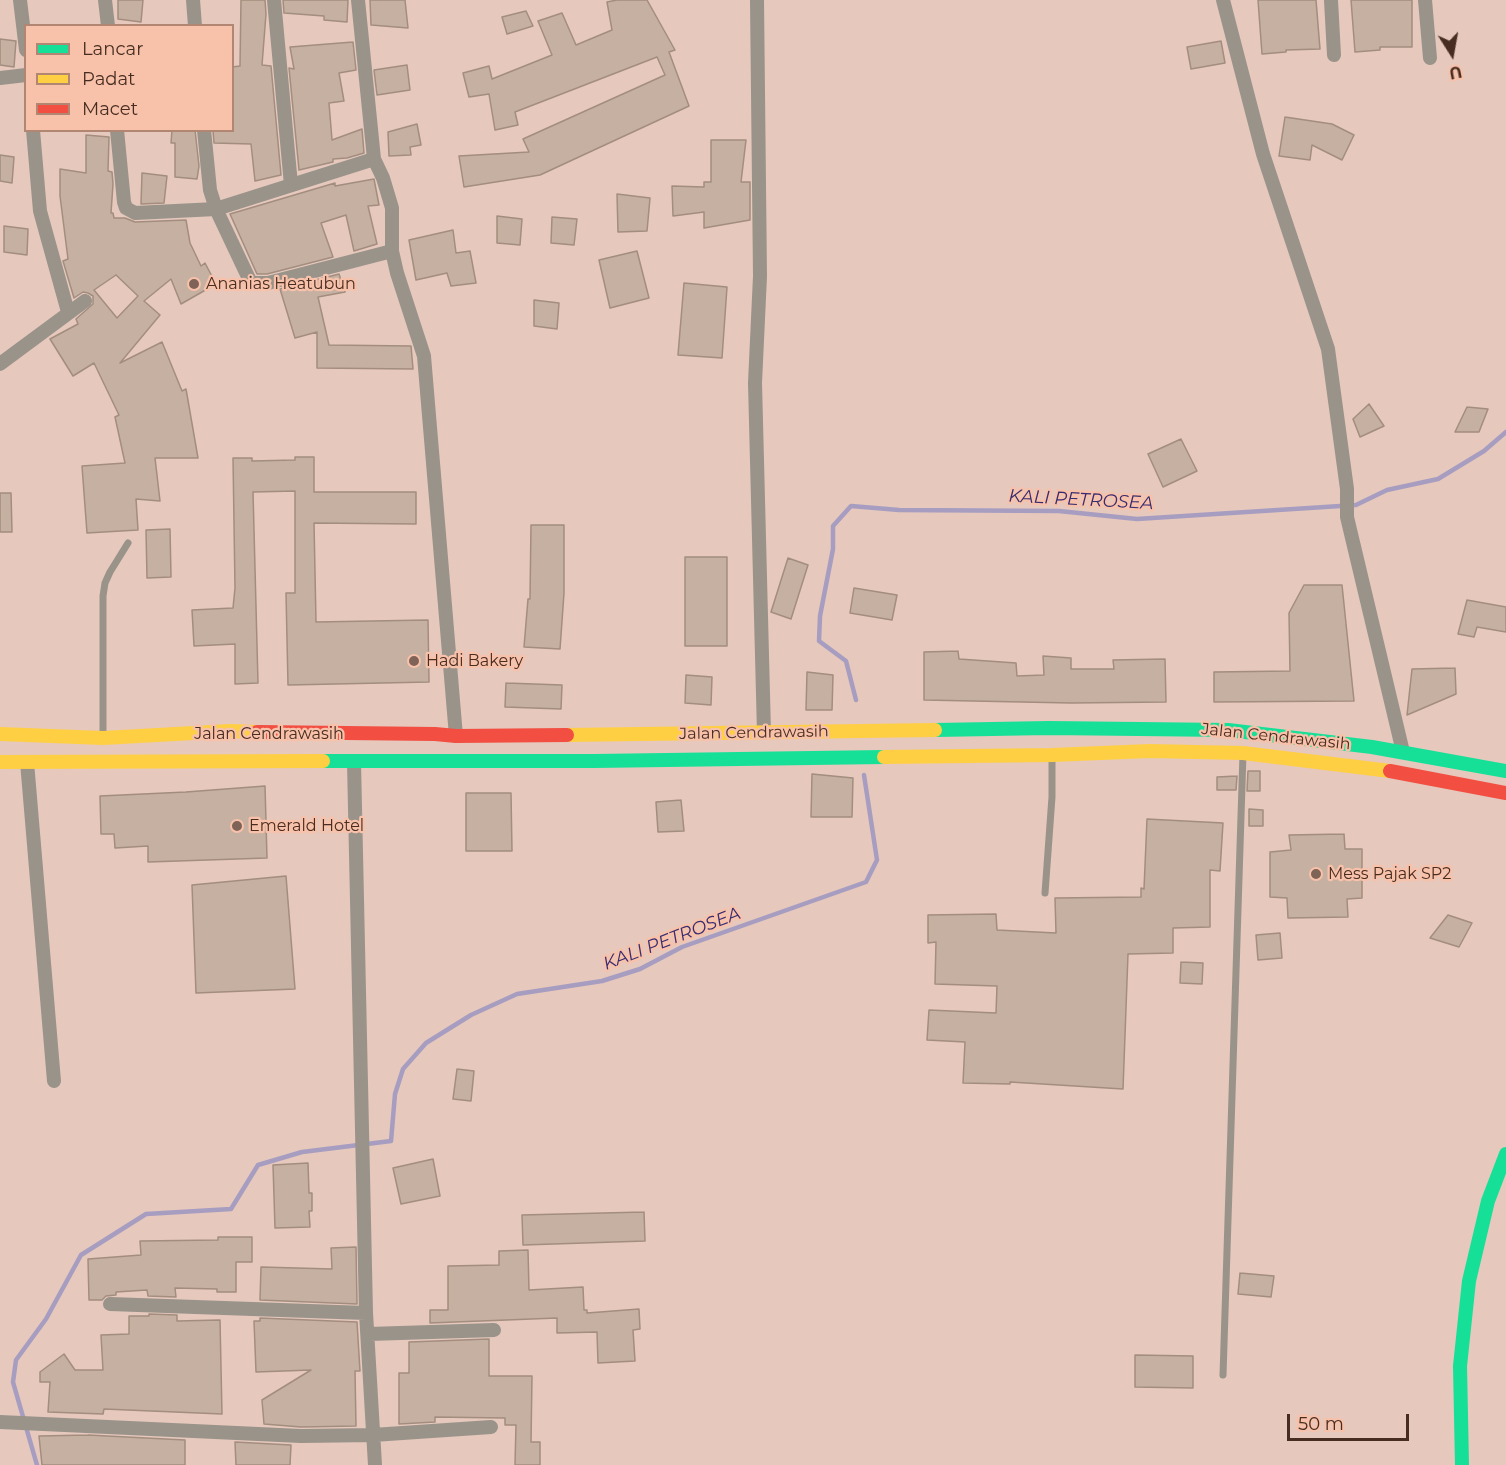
<!DOCTYPE html>
<style>
body{margin:0}
#map{position:relative;width:1506px;height:1465px;overflow:hidden;background:#e6c8bc;font-family:Montserrat,sans-serif}
canvas{display:block}
.legend{position:absolute;left:24px;top:24px;width:210px;height:108px;box-sizing:border-box;background:#f8c1aa;border:2px solid #b18673;margin:0;padding:8px 10px;list-style:none;font-size:18px;color:#472d21}
.legend li{display:flex;align-items:center;gap:12px;height:30px}
.legend b{width:30px;border:2px solid #b18673}
.north{position:absolute;left:1422px;top:24px;width:60px;height:60px;-webkit-text-stroke:4px #f8c1aa;paint-order:stroke;rotate:169deg;font-size:16px;font-weight:700;line-height:24px;text-align:center;color:#472d21}
.north::after{content:'';display:block;margin:auto;width:21px;height:27px;background:#472d21;clip-path:polygon(50% 0,100% 100%,50% 72%,0 100%)}
.scale{position:absolute;left:1287px;top:1414px;width:122px;height:27px;box-sizing:border-box;border:3px solid #472d21;border-top:0;padding-left:8px;font-size:18px;line-height:21px;white-space:nowrap;color:#472d21;-webkit-text-stroke:4px #f8c1aa;paint-order:stroke}
</style>
<div id="map">
<canvas width="1506" height="1465"></canvas>
<ul class="legend">
<li><b style="height:8px;background:#16e098"></b>Lancar</li>
<li><b style="height:8px;background:#ffcf43"></b>Padat</li>
<li><b style="height:8px;background:#f24e42"></b>Macet</li>
</ul>
<div class="north">U</div>
<div class="scale">50 m</div>
</div>
<script>
const ctx = document.querySelector('canvas').getContext('2d');
ctx.lineJoin = 'round';
const poly = rows => new Path2D(rows.map(r => 'M' + r).join(''));
function stroke(path, color, width, dash) { ctx.strokeStyle = color; ctx.lineWidth = width; ctx.lineCap = dash ? 'butt' : 'round'; ctx.setLineDash(dash || []); ctx.stroke(path); }
function fill(path, color) { ctx.fillStyle = color; ctx.fill(path, 'evenodd'); }
function label(font, color, halo, rows, align = 'center') {
  ctx.font = font + ' Montserrat,sans-serif'; ctx.lineWidth = 4.5; ctx.setLineDash([]); ctx.textBaseline = 'middle'; ctx.strokeStyle = halo; ctx.fillStyle = color; for (const [text, x, y, turn = 0] of rows) {
    ctx.save(); ctx.translate(x, y); ctx.rotate((+turn || 0) * Math.PI / 180); ctx.textAlign = isNaN(turn) ? turn : align; if (halo) ctx.strokeText(text, 0, 0); ctx.fillText(text, 0, 0); ctx.restore();
  }
}
stroke(poly([
 [856,700,846,661,819,641,820,616,833,549,833,526,851,506,899,510,1059,511,1137,519,1356,505,1387,490,1438,479,1484,451,1506,432],
 [37,1465,13,1382,16,1360,46,1319,81,1255,146,1214,231,1209,258,1165,302,1152,391,1141,395,1094,403,1069,426,1043,471,1015,517,994,602,981,640,969,682,947,866,882,877,860,864,775]
]), '#a69dc1', 4.5);
const building = poly([
 [118,0,143,0,141,22,118,19,118,0],
 [241,0,265,0,266,14,262,65,271,66,281,175,255,181,251,144,214,143,213,130,232,130,232,67,240,66,241,0],
 [283,0,348,0,347,22,324,20,324,16,284,13,283,0],
 [370,0,405,0,408,28,371,25,370,0],
 [617,0,647,0,675,50,669,52,689,106,540,175,464,187,459,156,529,152,523,139,665,75,657,57,515,112,518,125,495,130,489,94,469,97,463,73,489,66,492,79,552,55,538,21,562,13,576,45,612,30,607,2,617,0],
 [1258,0,1316,0,1320,49,1286,50,1286,52,1262,54,1258,0],
 [1351,0,1412,0,1412,47,1380,47,1380,50,1355,52,1351,0],
 [526,11,533,26,507,34,502,17,526,11],
 [0,39,16,41,14,67,0,65,0,39],
 [1221,41,1225,63,1191,69,1187,47,1221,41],
 [353,42,356,70,339,73,344,101,329,103,332,140,362,129,364,153,347,158,333,159,333,162,299,170,289,68,294,69,290,47,353,42],
 [407,65,410,90,377,95,374,70,407,65],
 [1285,117,1332,124,1354,135,1342,160,1312,145,1310,160,1279,156,1285,117],
 [417,124,421,145,410,147,411,155,389,156,388,132,417,124],
 [172,130,195,130,199,166,197,179,175,177,175,143,171,143,172,130],
 [86,135,109,137,108,171,112,172,113,184,111,213,113,213,114,218,125,218,135,222,186,220,190,243,201,266,205,263,216,284,181,304,171,279,144,301,160,315,120,363,162,342,182,391,186,389,198,458,155,458,160,501,136,499,138,530,87,533,82,466,125,463,115,417,119,415,94,363,73,376,50,339,78,324,76,319,93,304,93,296,88,293,83,292,74,298,63,261,68,259,60,196,60,169,86,173,86,135],
 [116,275,138,296,117,318,94,290,116,275],
 [711,140,746,140,741,182,750,182,750,220,704,228,704,212,673,216,672,186,704,187,704,182,711,182,711,140],
 [0,155,14,157,12,183,0,181,0,155],
 [142,173,167,176,164,203,141,204,142,173],
 [374,179,379,205,368,206,377,244,354,251,346,215,321,223,333,257,267,274,257,274,230,214,335,183,335,186,374,179],
 [617,194,650,198,647,231,618,232,617,194],
 [497,216,522,219,520,245,497,243,497,216],
 [552,217,577,219,574,245,551,243,552,217],
 [4,226,28,229,27,255,4,252,4,226],
 [453,230,456,253,470,251,476,283,451,286,447,273,416,280,409,240,453,230],
 [637,251,649,298,610,308,599,260,637,251],
 [339,274,345,292,318,297,329,345,411,346,413,369,317,368,317,332,295,338,280,289,339,274],
 [684,283,727,287,722,358,678,355,684,283],
 [534,300,559,303,557,329,534,326,534,300],
 [1369,404,1384,426,1360,437,1353,419,1369,404],
 [1467,407,1488,409,1479,432,1455,432,1467,407],
 [1181,439,1197,471,1163,487,1148,454,1181,439],
 [295,457,314,457,314,492,416,492,416,524,314,523,316,622,428,620,429,682,288,685,286,593,295,593,295,491,253,492,258,683,235,684,235,644,194,646,192,610,233,608,235,588,233,458,252,458,252,461,295,460,295,457],
 [0,493,11,493,12,532,0,532,0,493],
 [531,525,564,525,564,593,560,649,524,647,528,599,530,599,531,525],
 [170,529,171,577,147,578,146,530,170,529],
 [685,557,727,557,727,646,685,646,685,557],
 [788,558,808,565,791,619,771,612,788,558],
 [1304,585,1342,585,1354,701,1214,702,1214,672,1290,671,1289,613,1304,585],
 [854,588,897,595,892,620,850,613,854,588],
 [1467,600,1506,607,1506,632,1477,627,1474,637,1458,634,1467,600],
 [958,651,959,659,1016,663,1017,676,1044,675,1043,656,1071,658,1071,669,1114,669,1113,660,1165,659,1166,702,1071,703,924,700,924,652,958,651],
 [1455,668,1456,694,1407,715,1412,669,1455,668],
 [807,672,833,675,832,710,806,710,807,672],
 [686,675,712,677,711,705,685,703,686,675],
 [506,683,562,685,561,709,505,707,506,683],
 [1248,771,1260,771,1260,791,1247,791,1248,771],
 [812,774,853,778,852,817,811,817,812,774],
 [1237,776,1236,790,1217,790,1217,777,1237,776],
 [265,786,267,858,148,862,148,846,115,848,114,834,101,834,100,796,186,792,265,786],
 [466,793,511,793,512,851,466,851,466,793],
 [681,800,684,831,658,832,656,802,681,800],
 [1249,809,1263,810,1263,826,1249,826,1249,809],
 [1147,819,1223,823,1220,871,1210,870,1210,927,1173,928,1173,953,1128,954,1123,1089,1010,1082,1010,1084,963,1083,965,1042,927,1040,929,1010,996,1013,997,986,935,984,936,942,928,943,928,915,996,914,997,930,1056,933,1055,898,1141,897,1141,888,1144,889,1147,819],
 [1344,834,1345,849,1362,849,1362,898,1347,899,1348,917,1288,918,1287,898,1270,897,1270,852,1291,850,1289,835,1344,834],
 [286,876,295,989,196,993,192,885,286,876],
 [1448,915,1472,923,1459,947,1430,938,1448,915],
 [1280,933,1282,958,1258,960,1256,935,1280,933],
 [1181,962,1203,963,1202,984,1180,983,1181,962],
 [457,1069,474,1071,471,1101,453,1099,457,1069],
 [433,1159,440,1196,401,1204,393,1168,433,1159],
 [308,1163,309,1193,312,1193,312,1211,309,1211,310,1227,275,1228,273,1165,308,1163],
 [644,1212,645,1241,523,1245,522,1215,644,1212],
 [218,1237,252,1237,252,1262,236,1262,236,1292,217,1292,217,1289,175,1288,176,1297,148,1296,147,1290,116,1292,116,1295,106,1296,102,1300,89,1300,88,1259,141,1255,140,1241,218,1240,218,1237],
 [356,1247,357,1304,260,1300,261,1267,332,1269,331,1248,356,1247],
 [528,1250,529,1290,583,1287,584,1310,587,1310,587,1313,639,1309,640,1329,633,1330,635,1361,598,1363,597,1332,557,1333,557,1318,430,1323,430,1310,448,1310,448,1266,499,1265,499,1251,528,1250],
 [1240,1273,1274,1276,1271,1297,1238,1294,1240,1273],
 [149,1314,177,1315,177,1321,220,1320,222,1414,104,1409,103,1414,48,1412,50,1382,40,1382,40,1372,64,1354,75,1370,103,1370,101,1335,129,1334,129,1316,149,1316,149,1314],
 [260,1318,357,1322,360,1371,355,1371,356,1426,301,1427,264,1424,262,1400,311,1370,256,1372,254,1321,260,1321,260,1318],
 [489,1339,489,1376,532,1376,531,1442,540,1442,540,1465,515,1465,516,1425,505,1425,505,1418,435,1417,435,1422,399,1424,399,1373,409,1373,409,1342,489,1339],
 [1135,1355,1193,1356,1193,1388,1135,1387,1135,1355],
 [88,1435,185,1440,185,1465,42,1465,39,1436,88,1435],
 [235,1442,291,1445,290,1465,236,1465,235,1442]
]);
fill(building, '#c6b0a2');
stroke(building, '#a38d7e', 1.5);
stroke(poly([
 [103,738,103,596,105,583,110,572,128,543],
 [1045,893,1052,797,1052,757],
 [1223,1375,1243,754]
]), '#99938a', 7);
stroke(poly([
 [20,0,26,50],
 [105,0,108,26],
 [193,0,195,26],
 [274,0,291,185],
 [358,0,374,159,383,178,392,208,392,251,397,273,424,356,456,736],
 [757,0,760,276,755,383,764,733],
 [1223,0,1263,154,1328,349,1347,489,1347,517,1403,752],
 [1331,0,1334,55],
 [1425,0,1430,58],
 [0,78,26,75],
 [33,130,40,211,68,312],
 [117,130,124,202,126,208,135,213,216,209,374,159],
 [204,130,210,190,216,209,251,283,268,283,392,251],
 [0,364,85,301],
 [27,762,54,1081],
 [354,762,366,1313,375,1465],
 [110,1304,366,1313],
 [369,1334,494,1330],
 [0,1422,301,1436,373,1435,491,1427]
]), '#99938a', 14);
stroke(poly([
 [935,730,1049,728,1228,730,1372,747,1506,771],
 [323,761,594,761,884,757],
 [1462,1465,1460,1366,1469,1281,1488,1201,1506,1154]
]), '#16e098', 14);
stroke(poly([
 [0,734,103,738,230,731,257,732],
 [567,735,935,730],
 [884,757,1052,755,1150,751,1243,753,1390,771],
 [0,762,323,761]
]), '#ffcf43', 14);
stroke(poly([
 [257,732,435,734,456,736,567,735],
 [1390,771,1506,793]
]), '#f24e42', 14);
for (const [x, y, r, color] of [
 [194,284,6,"#7f6357"],
 [414,661,6,"#7f6357"],
 [237,826,6,"#7f6357"],
 [1316,874,6,"#7f6357"]
]) { const dot = new Path2D(); dot.arc(x, y, r, 0, 2 * Math.PI); ctx.fillStyle = color; ctx.fill(dot); stroke(dot, '#f8c1aa', 2); }
label('16px', '#472d21', '#f8c1aa', [
 ["Ananias Heatubun",206,284],
 ["Hadi Bakery",426,661],
 ["Emerald Hotel",249,826],
 ["Mess Pajak SP2",1328,874]
], 'left');
label('16px', '#472d21', '#f8c1aa', [
 ["Jalan Cendrawasih",754,733,-1],
 ["Jalan Cendrawasih",269,734],
 ["Jalan Cendrawasih",1276,737,6]
]);
label('italic 18px', '#352c71', '#f8c1aa', [
 ["KALI PETROSEA",1081,500,3],
 ["KALI PETROSEA",672,939,-21]
]);
</script>
